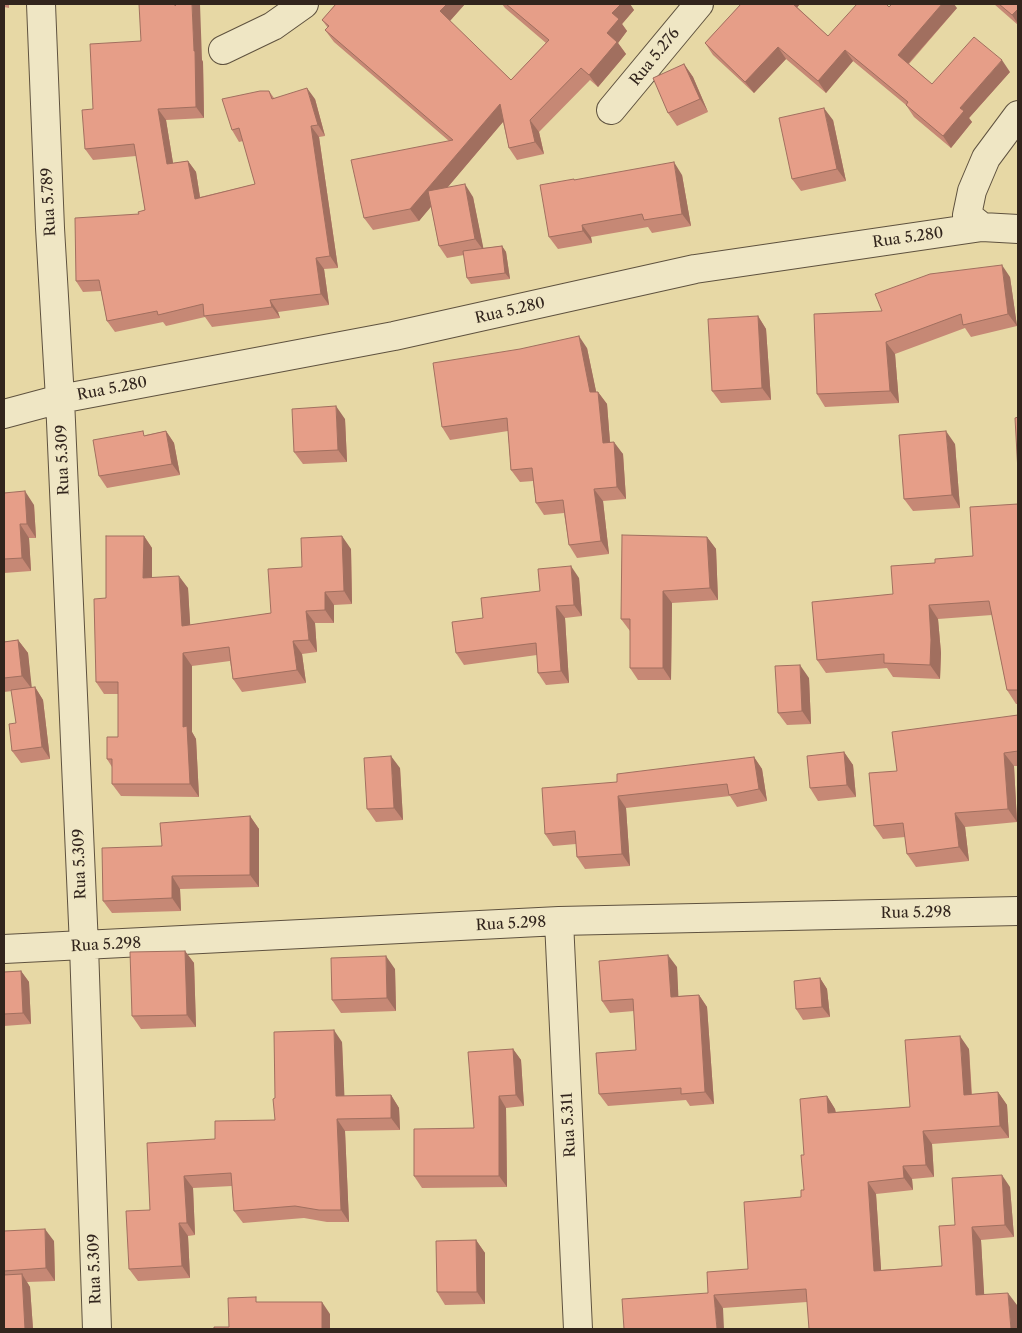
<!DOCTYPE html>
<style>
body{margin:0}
#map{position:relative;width:1022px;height:1333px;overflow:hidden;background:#e7d8a5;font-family:"Libre Caslon Text",serif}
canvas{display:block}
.frame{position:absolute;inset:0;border:5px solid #32251d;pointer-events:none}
</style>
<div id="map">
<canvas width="1022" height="1333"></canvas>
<div class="frame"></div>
</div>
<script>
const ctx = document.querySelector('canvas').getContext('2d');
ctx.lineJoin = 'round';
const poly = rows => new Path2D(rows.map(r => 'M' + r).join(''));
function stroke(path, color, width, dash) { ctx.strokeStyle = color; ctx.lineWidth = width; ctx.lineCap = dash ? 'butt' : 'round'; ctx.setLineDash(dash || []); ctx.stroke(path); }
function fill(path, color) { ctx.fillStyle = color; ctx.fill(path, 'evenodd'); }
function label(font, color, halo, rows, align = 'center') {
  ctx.font = font + ' "Libre Caslon Text",serif'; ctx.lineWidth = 4; ctx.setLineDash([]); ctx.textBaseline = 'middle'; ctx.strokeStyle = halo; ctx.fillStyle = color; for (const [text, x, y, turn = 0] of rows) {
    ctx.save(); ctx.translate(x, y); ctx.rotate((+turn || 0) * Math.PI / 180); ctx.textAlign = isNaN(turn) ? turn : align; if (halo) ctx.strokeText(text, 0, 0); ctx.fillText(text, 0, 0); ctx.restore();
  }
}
const minor = poly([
 [41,4,50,228,60,399,84,946,97,1329],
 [223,50,273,26,304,4],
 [611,110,699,4],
 [982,227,967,215,972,191,986,158,1018,115],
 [4,414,60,399,394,336,695,269,982,227,1018,229],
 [559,921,578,1329],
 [4,949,559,921,1018,911]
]);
stroke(minor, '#5f523f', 30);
stroke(minor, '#efe6c4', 28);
fill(poly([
 [4,4,9,4,9,8,4,7],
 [336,4,465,4,450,21,511,80,546,43,505,8,502,4,630,4,634,10,622,24,627,31,618,43,626,54,598,87,590,80,539,132,544,154,517,160,509,148,503,122,447,188,473,197,483,248,502,246,506,252,510,279,471,284,467,278,464,255,447,258,439,246,431,206,419,221,373,230,364,218,449,141,334,42,325,30,328,28,322,20],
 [741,4,800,4,797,7,828,36,889,7,957,8,909,64,932,84,1010,72,969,118,972,122,951,148,914,117,906,105,853,61,826,93,786,59,754,93,713,55,705,43],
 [994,4,1018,4,1018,25],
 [141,41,202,60,203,62,204,118,166,120,173,163,188,161,196,172,200,197,255,184,243,141,239,142,232,130,269,91,274,98,315,99,325,136,319,137,338,268,324,269,329,305,278,312,280,318,212,327,205,317,166,326,163,322,115,332,107,321,101,291,83,292,76,281,139,214,145,210,136,156,93,160,85,149,93,109],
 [684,64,693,77,708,112,677,126,668,113],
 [833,120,846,181,801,191,792,179],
 [682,175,691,226,652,233,648,227,591,237,592,243,558,249,549,237,575,180],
 [1010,277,1017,326,971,337,965,328,895,354,899,403,825,407,817,394,882,311],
 [758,316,766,329,771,400,721,403,712,391],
 [587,348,596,392,598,392,607,404,610,442,623,454,626,499,603,501,609,554,577,558,569,545,564,513,544,515,536,503,533,481,520,482,511,470,508,431,450,440,442,427,520,349],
 [345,419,347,462,303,464,294,452],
 [166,431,174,443,180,475,107,488,99,476,146,435],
 [955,444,960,508,913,511,904,499],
 [4,493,34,505,36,538,29,538,31,571,4,573],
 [1018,504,1018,704,1016,704,1007,690,992,615,938,619,941,653,940,679,893,677,887,668,826,673,817,660,893,594,935,563,973,556],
 [144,536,152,548,152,577,188,588,190,625,271,613,302,567,351,549,352,604,334,605,334,623,315,623,317,652,302,654,306,683,242,692,233,679,230,661,192,666,192,732,196,739,199,797,121,796,112,784,112,767,107,759,118,737,118,694,104,694,96,682,106,598],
 [707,537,716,549,718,600,672,603,671,680,638,680,630,668,630,631,621,619],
 [579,578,582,616,565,618,569,683,546,685,538,673,537,655,464,665,456,653,483,618,540,591],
 [18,640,28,653,31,687,35,687,43,700,50,759,21,763,12,751,16,723,12,691,4,692,4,642],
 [809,678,811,724,787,725,778,713],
 [1018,715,1018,766,1014,766,1017,822,965,827,969,861,916,867,907,854,905,837,883,839,874,826,897,771],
 [844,752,853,765,856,797,818,801,810,788],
 [754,757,762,769,767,801,737,807,730,796,626,808,630,866,585,869,577,857,576,844,553,846,545,834,617,782],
 [400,768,403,820,376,822,367,809],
 [250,816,259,829,259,887,180,889,181,911,112,913,103,901,162,846],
 [185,951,194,963,196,1027,141,1029,132,1016],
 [677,967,678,996,699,995,707,1007,714,1104,690,1106,686,1100,608,1106,599,1094,636,1050,634,1011,610,1013,602,1001],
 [395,969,396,1011,341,1013,332,1000],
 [21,971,29,982,31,1024,4,1026,4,972],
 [820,978,827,989,830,1017,803,1020,796,1009],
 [342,1042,344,1096,391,1095,399,1108,400,1130,345,1131,349,1222,327,1222,304,1218,243,1223,234,1211,232,1186,193,1188,195,1235,188,1236,190,1278,138,1281,129,1269,150,1210,215,1139,275,1120,275,1098],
 [513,1049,521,1060,524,1106,506,1108,507,1187,422,1188,414,1176,474,1128],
 [969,1049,972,1094,998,1092,1007,1105,1009,1138,932,1144,934,1177,912,1179,913,1190,876,1194,881,1270,942,1266,955,1225,1010,1187,1014,1237,981,1240,984,1295,1017,1305,807,1302,723,1308,708,1293,748,1269,801,1197,804,1190,804,1155,827,1096,835,1109,836,1112,910,1107],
 [4,1231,54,1241,55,1281,27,1282,30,1287,33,1329,4,1329],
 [476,1240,485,1253,485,1304,445,1305,437,1292]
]), '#c68875');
fill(poly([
 [192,4,200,4,202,60,203,62,204,118,196,107],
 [447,4,465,4,448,23,440,11],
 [621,4,630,4,634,10,622,24,627,31,618,43,626,54,598,87,589,75,607,33,612,13],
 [791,4,800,4,795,10],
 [942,4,954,4,957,8,906,66,898,55],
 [1018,9,1018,24,1012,15],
 [778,47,786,59,754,93,745,82],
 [845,50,853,61,826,93,818,81],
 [1002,60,1010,72,969,118,972,122,951,148,943,136,960,108],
 [684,64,693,77,708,112,700,99],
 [307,88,315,99,325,136,318,125],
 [500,104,508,116,419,221,410,209],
 [824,108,833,120,846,181,837,169],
 [158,109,166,120,175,175,167,164],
 [530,120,539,132,544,154,535,142],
 [311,126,319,137,338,268,330,256],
 [188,161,196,172,202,210,195,199],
 [674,162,682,175,691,226,682,214],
 [465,184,473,197,484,251,475,239],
 [582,225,591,237,592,243,583,231],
 [502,246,506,252,510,279,505,273],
 [316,258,324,269,329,305,321,294],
 [1002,265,1010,277,1017,326,1008,314],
 [270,300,278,312,280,318,272,307],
 [758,316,766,329,771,400,762,388],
 [579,336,587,348,599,405,590,392],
 [886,342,895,354,899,403,890,391],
 [598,392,607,404,611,455,603,443],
 [336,406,345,419,347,462,338,450],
 [166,431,174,443,180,475,172,464],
 [946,431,955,444,960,508,952,495],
 [614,442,623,454,626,499,617,487],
 [594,489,603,501,609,554,601,541],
 [25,491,34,505,36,538,27,524],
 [20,524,29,538,31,571,22,558],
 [144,536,152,548,152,590,143,578],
 [342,536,351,549,352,604,344,591],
 [707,537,716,549,718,600,710,588],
 [571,566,579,578,582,616,574,605],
 [179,576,188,588,191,638,182,626],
 [663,591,672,603,671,680,663,668],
 [325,592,334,605,334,623,325,610],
 [929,605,938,619,941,653,940,679,930,665],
 [556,606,565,618,569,683,561,671],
 [306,611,315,623,317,652,309,640],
 [18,640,28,653,32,689,22,676],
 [293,641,302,654,306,683,297,670],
 [183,653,192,666,192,732,196,739,199,797,190,784,183,727],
 [800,665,809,678,811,724,802,711],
 [35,687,43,700,50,759,42,747],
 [844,752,853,765,856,797,847,785],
 [1004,753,1014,766,1017,822,1008,809],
 [391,756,400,768,403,820,394,808],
 [754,757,762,769,767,801,759,789],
 [618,796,626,808,630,866,622,854],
 [955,813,965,827,969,861,959,847],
 [250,816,259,829,259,887,250,875],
 [172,876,180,889,181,911,172,898],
 [185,951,194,963,196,1027,187,1015],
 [668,955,677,967,679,1009,671,997],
 [386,956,395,969,396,1011,387,998],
 [21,971,29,982,31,1024,23,1013],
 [820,978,827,989,830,1017,822,1007],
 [699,995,707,1007,714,1104,705,1092],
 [334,1030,342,1042,345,1108,336,1096],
 [960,1036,969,1049,972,1107,964,1095],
 [513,1049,521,1060,524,1106,516,1095],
 [998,1092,1007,1105,1009,1138,1000,1126],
 [391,1095,399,1108,400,1130,391,1118],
 [499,1096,506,1108,507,1187,499,1176],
 [827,1096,835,1109,837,1125,828,1113],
 [337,1119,345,1131,349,1222,341,1210],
 [923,1131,932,1144,934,1177,926,1165],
 [903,1166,912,1179,913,1190,904,1178],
 [1002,1175,1010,1187,1014,1237,1005,1225],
 [184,1176,193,1188,195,1235,187,1223],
 [868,1182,876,1194,882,1283,874,1271],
 [179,1223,188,1236,190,1278,182,1266],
 [972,1227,981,1240,985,1308,976,1295],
 [45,1229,54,1241,55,1281,46,1268],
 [476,1240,485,1253,485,1304,477,1292],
 [22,1274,30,1287,33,1329,25,1329],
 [1008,1293,1017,1305,1018,1329,1011,1329],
 [714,1295,723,1308,724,1329,717,1329],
 [322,1302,330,1314,330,1329,322,1329]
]), '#a16f5f');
const building = poly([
 [139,4,175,4,175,6,177,4,192,4,194,51,195,51,196,107,158,109,167,164,188,161,195,199,255,184,239,128,232,130,222,99,260,91,269,91,272,99,307,88,318,125,311,126,330,256,316,258,321,294,270,300,272,307,204,316,203,304,158,315,157,311,107,321,99,280,76,281,75,218,139,214,138,212,145,210,134,144,85,149,82,110,93,109,90,44,141,41,139,4],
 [336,4,447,4,440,11,511,80,549,40,506,4,621,4,612,13,619,19,607,33,617,42,589,75,581,68,530,120,535,142,509,148,500,104,410,209,364,218,351,160,453,140,325,30,329,26,322,20,336,4],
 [741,4,793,4,828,36,857,4,886,4,889,7,892,4,942,4,898,55,932,84,974,37,1002,60,960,108,964,111,943,136,906,105,908,102,845,50,818,81,778,47,745,82,705,43,741,4],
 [999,4,1018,4,1018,9,1012,15,999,4],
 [684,64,700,99,668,113,653,78,684,64],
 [824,108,837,169,792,179,779,118,824,108],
 [674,162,682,214,644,220,642,214,582,225,583,231,549,237,540,185,574,179,574,180,674,162],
 [465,184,475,239,439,246,428,191,465,184],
 [502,246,505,273,467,278,463,251,502,246],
 [1002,265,1008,314,963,325,961,314,886,342,890,391,817,394,814,314,882,311,875,294,930,274,1002,265],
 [758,316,762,388,712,391,708,319,758,316],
 [579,336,590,392,598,392,603,443,614,442,617,487,594,489,601,541,569,545,563,500,536,503,532,468,511,470,507,418,442,427,433,363,520,349,579,336],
 [336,406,338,450,294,452,292,409,336,406],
 [1018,417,1018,472,1015,418,1018,417],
 [143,431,144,436,166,431,172,464,99,476,93,440,143,431],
 [946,431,952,495,904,499,899,435,946,431],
 [25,491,27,524,20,524,22,558,4,559,4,493,25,491],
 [1018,504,1018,690,1007,690,989,601,929,605,931,640,930,665,884,663,884,654,817,660,812,602,893,594,891,566,935,563,935,559,973,556,970,507,1018,504],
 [622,535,707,537,710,588,663,591,663,668,630,668,630,619,621,619,622,535],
 [106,536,144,536,143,578,179,576,182,626,271,613,268,569,302,567,301,538,342,536,344,591,325,592,325,610,306,611,309,640,293,641,297,670,233,679,229,647,183,653,183,727,187,726,190,784,112,784,112,759,107,759,107,737,118,737,118,682,96,682,94,599,106,598,106,536],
 [571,566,574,605,556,606,561,671,538,673,536,643,456,653,452,622,483,618,481,598,540,591,538,569,571,566],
 [18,640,22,676,4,678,4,642,18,640],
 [800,665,802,711,778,713,775,666,800,665],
 [35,687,42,747,12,751,9,724,16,723,11,690,35,687],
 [1018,715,1018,751,1004,753,1008,809,955,813,959,847,907,854,903,823,874,826,869,773,897,771,892,732,1018,715],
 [844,752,847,785,810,788,807,756,844,752],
 [391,756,394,808,367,809,364,758,391,756],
 [754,757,759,789,729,795,727,784,618,796,622,854,577,857,575,831,545,834,542,788,617,782,617,774,754,757],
 [250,816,250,875,172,876,172,898,103,901,102,848,162,846,160,823,250,816],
 [185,951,187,1015,132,1016,130,952,185,951],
 [668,955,671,997,699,995,705,1092,681,1094,681,1088,599,1094,596,1053,636,1050,633,999,602,1001,599,961,668,955],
 [386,956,387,998,332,1000,331,958,386,956],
 [21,971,23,1013,4,1014,4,972,21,971],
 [820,978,822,1007,796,1009,794,981,820,978],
 [334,1030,336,1096,391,1095,391,1118,337,1119,341,1210,319,1210,295,1206,234,1211,231,1173,184,1176,187,1223,179,1223,182,1266,129,1269,126,1211,150,1210,147,1143,215,1139,215,1121,275,1120,273,1099,275,1098,274,1032,334,1030],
 [960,1036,964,1095,998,1092,1000,1126,923,1131,926,1165,903,1166,904,1178,868,1182,874,1271,942,1266,939,1226,955,1225,952,1178,1002,1175,1005,1225,972,1227,976,1295,1008,1293,1011,1329,809,1329,806,1289,714,1295,717,1329,624,1329,622,1299,708,1293,707,1272,748,1269,744,1202,801,1197,801,1190,804,1190,801,1155,804,1155,800,1099,827,1096,828,1113,910,1107,905,1040,960,1036],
 [513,1049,516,1095,499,1096,499,1176,414,1176,414,1129,474,1128,468,1052,513,1049],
 [45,1229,46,1268,4,1271,4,1231,45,1229],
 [476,1240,477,1292,437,1292,436,1241,476,1240],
 [22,1274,25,1329,4,1329,4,1275,22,1274],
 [256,1297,256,1302,322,1302,322,1329,214,1329,214,1327,229,1327,228,1298,256,1297]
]);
fill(building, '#e69e88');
stroke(building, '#a16f5f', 1);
label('15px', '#32251d', '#efe6c4', [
 ["Rua 5.276",655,57,-51],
 ["Rua 5.789",49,202,-93],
 ["Rua 5.280",908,238,-8],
 ["Rua 5.280",510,311,-13],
 ["Rua 5.280",112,389,-11],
 ["Rua 5.309",63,460,-92],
 ["Rua 5.309",80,864,-92],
 ["Rua 5.298",916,913,-1],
 ["Rua 5.298",511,924,-3],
 ["Rua 5.298",106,945,-3],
 ["Rua 5.311",569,1125,-93],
 ["Rua 5.309",95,1269,-92]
]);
</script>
